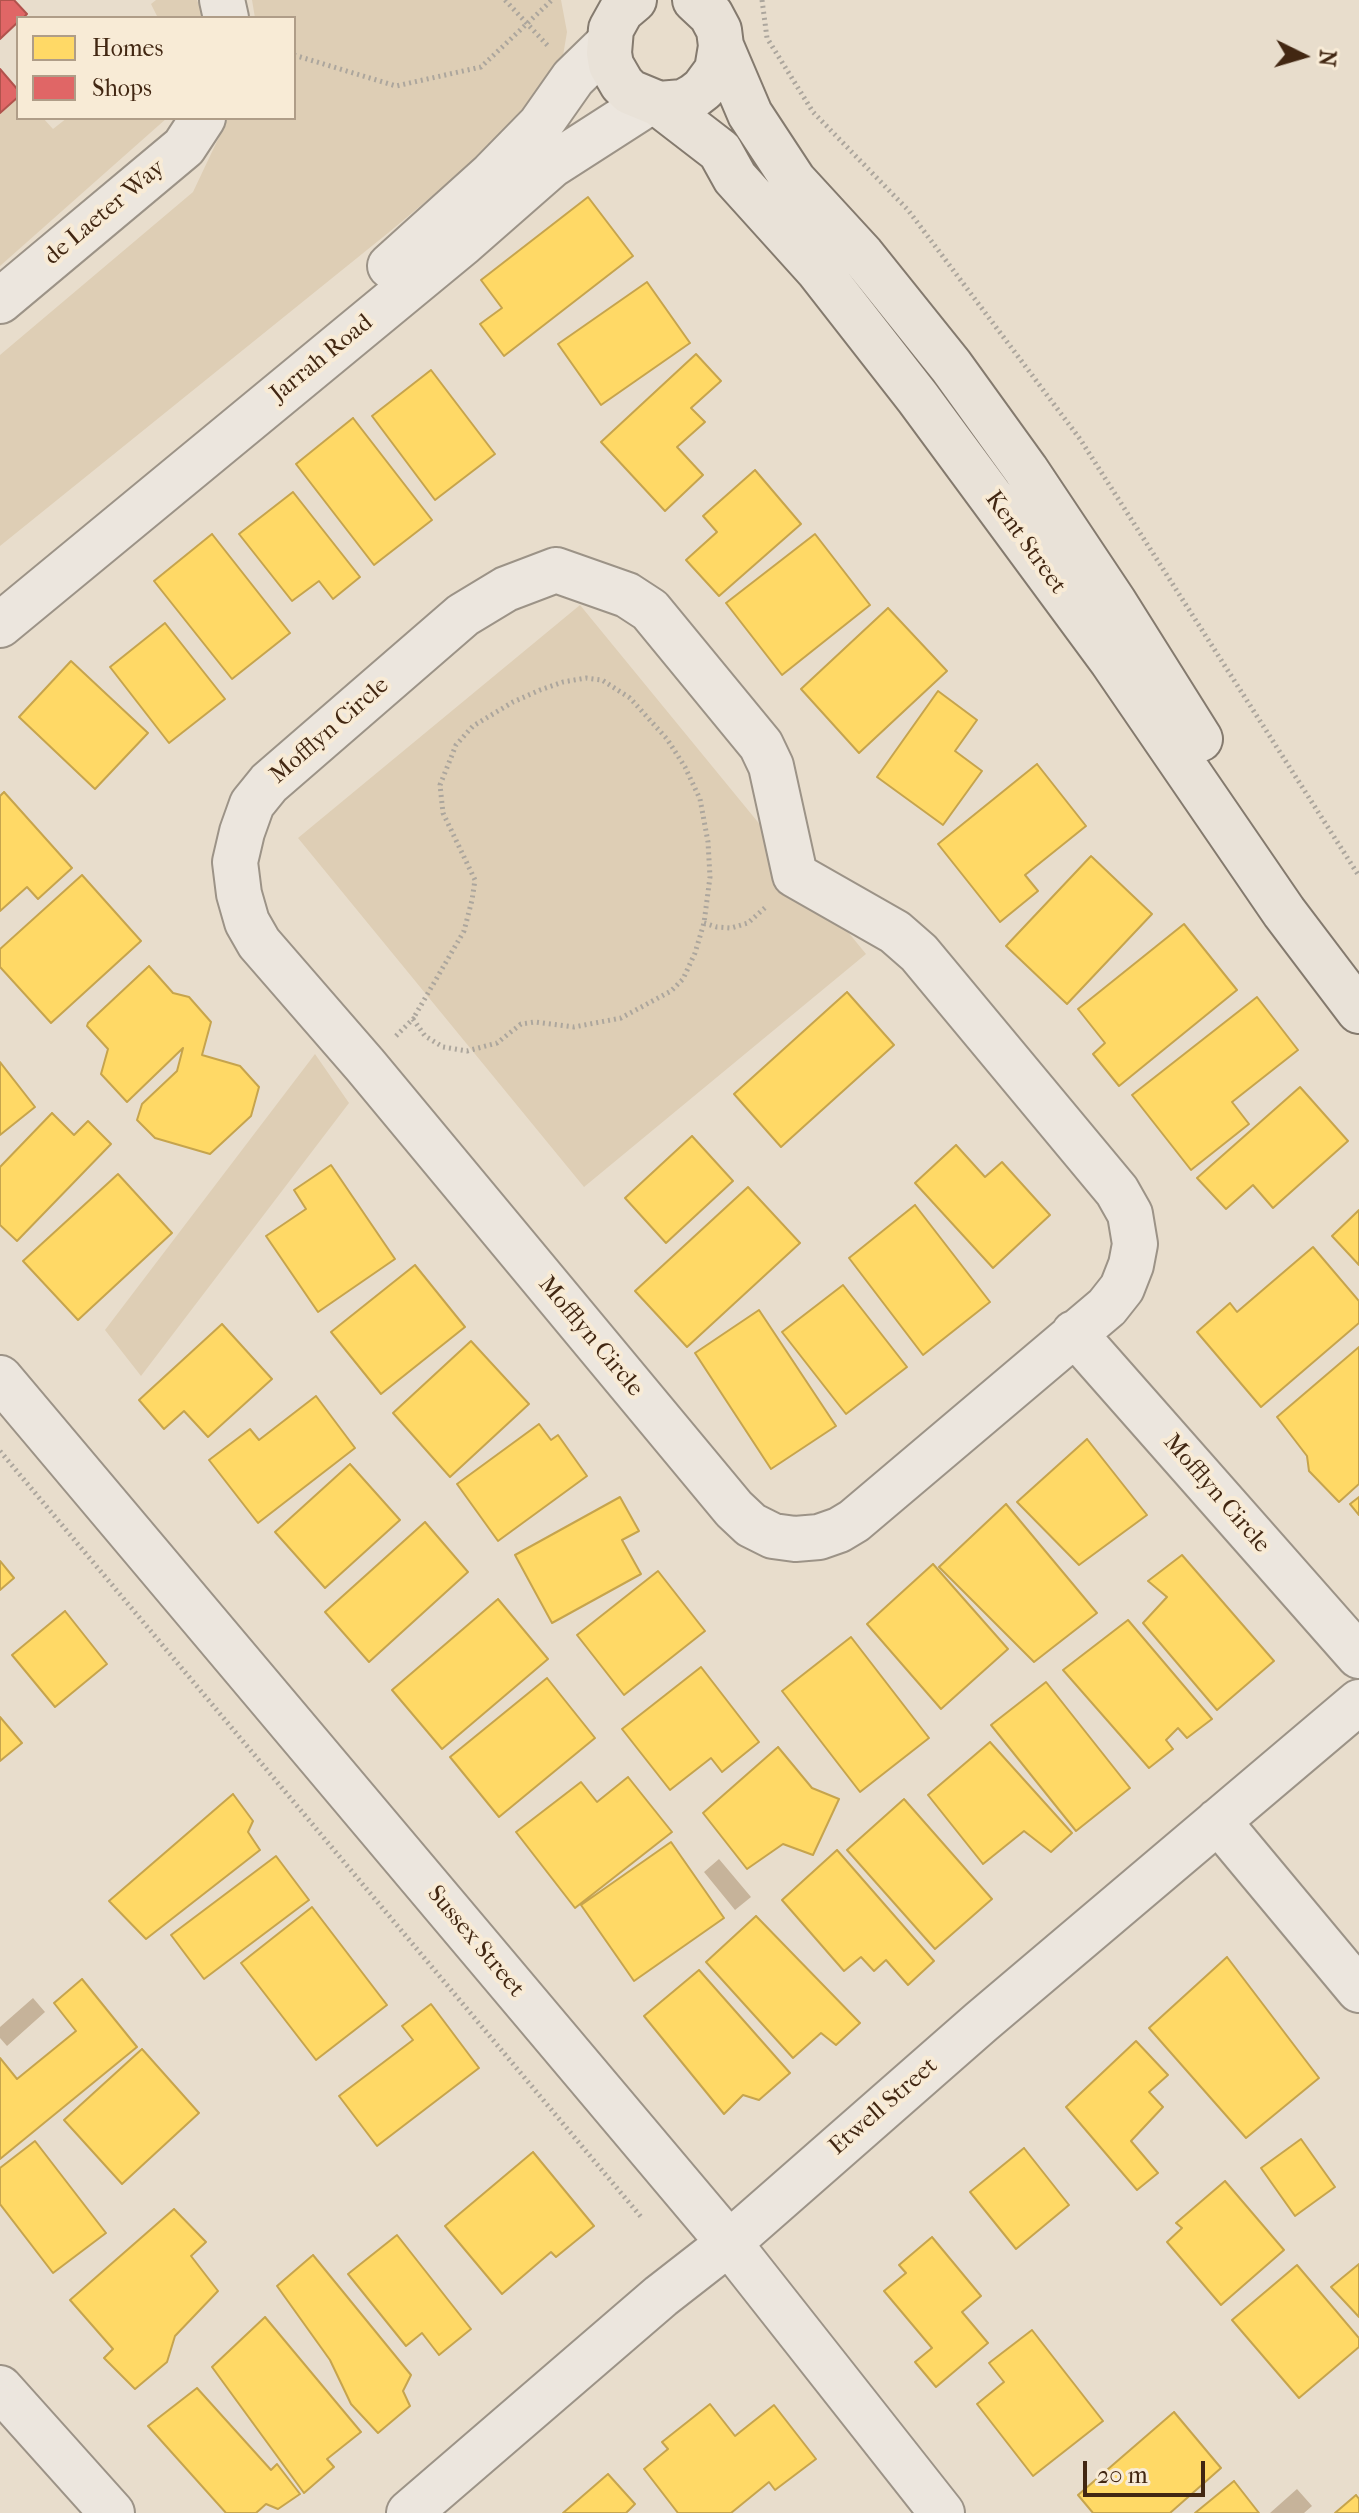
<!DOCTYPE html>
<style>
body{margin:0}
#map{position:relative;width:1359px;height:2513px;overflow:hidden;background:#e8ddcc;font-family:"IM FELL French Canon",serif}
canvas{display:block}
.legend{position:absolute;left:16px;top:16px;width:280px;height:104px;box-sizing:border-box;background:#f8ebd6;border:2px solid #af9d88;margin:0;padding:10px 14px;list-style:none;font-size:24px;color:#422712}
.legend li{display:flex;align-items:center;gap:16px;height:40px}
.legend b{width:40px;border:2px solid #af9d88}
.north{position:absolute;left:1263px;top:16px;width:80px;height:80px;-webkit-text-stroke:6px #f8ebd6;paint-order:stroke;rotate:95deg;font-size:22px;font-weight:700;line-height:32px;text-align:center;color:#422712}
.north::after{content:'';display:block;margin:auto;width:28px;height:36px;background:#422712;clip-path:polygon(50% 0,100% 100%,50% 72%,0 100%)}
.scale{position:absolute;left:1083px;top:2461px;width:122px;height:36px;box-sizing:border-box;border:4px solid #422712;border-top:0;padding-left:10px;font-size:24px;line-height:28px;white-space:nowrap;color:#422712;-webkit-text-stroke:6px #f8ebd6;paint-order:stroke}
</style>
<div id="map">
<canvas width="1359" height="2513"></canvas>
<ul class="legend">
<li><b style="height:22px;background:#ffd966"></b>Homes</li>
<li><b style="height:22px;background:#e06666"></b>Shops</li>
</ul>
<div class="north">N</div>
<div class="scale">20 m</div>
</div>
<script>
const ctx = document.querySelector('canvas').getContext('2d');
ctx.lineJoin = 'round';
function fill(path, color) { ctx.fillStyle = color; ctx.fill(path, 'evenodd'); }
const poly = rows => new Path2D(rows.map(r => 'M' + r).join(''));
function stroke(path, color, width, dash) { ctx.strokeStyle = color; ctx.lineWidth = width; ctx.lineCap = dash ? 'butt' : 'round'; ctx.setLineDash(dash || []); ctx.stroke(path); }
function label(font, color, halo, rows, align = 'center') {
  ctx.font = font + ' "IM FELL French Canon",serif'; ctx.lineWidth = 8; ctx.setLineDash([]); ctx.textBaseline = 'middle'; ctx.strokeStyle = halo; ctx.fillStyle = color; for (const [text, x, y, turn = 0] of rows) {
    ctx.save(); ctx.translate(x, y); ctx.rotate((+turn || 0) * Math.PI / 180); ctx.textAlign = isNaN(turn) ? turn : align; if (halo) ctx.strokeText(text, 0, 0); ctx.fillText(text, 0, 0); ctx.restore();
  }
}
fill(poly([
 [156,0,197,0,204,18,158,18,151,4],
 [252,0,561,0,567,32,557,92,388,233,0,546,0,355,193,192,228,118,294,118,294,18,255,18],
 [18,97,18,118,43,118,53,129,67,118,167,118,0,266,0,113],
 [580,605,866,954,584,1187,298,838],
 [315,1054,349,1103,141,1376,105,1330]
]), '#deceb5');
fill(poly([
 [719,1859,751,1897,735,1910,704,1872],
 [33,1998,45,2012,7,2046,0,2038,0,2027],
 [1297,2489,1312,2506,1304,2513,1270,2513]
]), '#c6b39a');
const homes = poly([
 [588,197,633,256,504,356,480,324,502,308,481,280,588,197],
 [647,282,690,343,601,405,558,344,647,282],
 [696,354,721,381,691,408,705,422,677,447,703,475,665,511,601,442,696,354],
 [431,370,495,454,435,500,372,416,431,370],
 [353,418,432,520,374,565,296,464,353,418],
 [755,470,801,524,719,596,686,560,717,532,703,516,755,470],
 [293,492,360,577,333,599,319,581,292,601,239,534,293,492],
 [212,534,290,633,232,679,154,581,212,534],
 [815,534,870,605,782,675,726,603,815,534],
 [888,608,947,671,859,753,801,689,888,608],
 [165,623,225,699,169,743,110,667,165,623],
 [71,661,148,733,95,789,19,717,71,661],
 [938,691,977,720,955,751,982,771,943,825,877,777,938,691],
 [1037,764,1086,826,1025,875,1038,891,1000,922,938,844,1037,764],
 [4,792,72,868,38,899,27,887,0,911,0,796,4,792],
 [1091,856,1152,914,1067,1004,1006,946,1091,856],
 [82,875,141,941,51,1023,0,967,0,949,82,875],
 [1184,924,1237,990,1119,1086,1093,1054,1105,1043,1078,1009,1184,924],
 [149,966,173,993,189,997,211,1022,202,1055,240,1066,259,1087,251,1116,210,1154,155,1138,137,1120,142,1104,177,1071,183,1048,127,1102,101,1074,108,1049,87,1026,88,1023,149,966],
 [847,992,894,1045,781,1147,734,1094,847,992],
 [1257,997,1298,1050,1232,1102,1249,1124,1191,1170,1132,1095,1257,997],
 [0,1062,35,1107,0,1135,0,1062],
 [1300,1087,1348,1141,1273,1208,1253,1185,1226,1209,1197,1178,1300,1087],
 [52,1113,74,1135,88,1121,111,1144,17,1241,0,1225,0,1167,52,1113],
 [692,1136,733,1181,666,1243,625,1198,692,1136],
 [956,1145,985,1177,1002,1162,1050,1215,993,1268,915,1183,956,1145],
 [331,1165,395,1259,318,1312,266,1236,306,1209,294,1190,331,1165],
 [118,1174,172,1233,78,1320,23,1261,118,1174],
 [748,1187,800,1243,687,1347,635,1291,748,1187],
 [915,1205,990,1302,923,1355,849,1258,915,1205],
 [1359,1210,1359,1265,1332,1236,1359,1210],
 [1313,1247,1359,1301,1359,1323,1261,1407,1197,1332,1230,1303,1237,1312,1313,1247],
 [415,1265,465,1327,381,1394,331,1332,415,1265],
 [843,1285,907,1367,846,1414,782,1332,843,1285],
 [759,1310,836,1426,771,1469,695,1353,759,1310],
 [222,1324,272,1379,208,1437,184,1411,164,1429,139,1400,222,1324],
 [471,1341,529,1404,450,1477,393,1413,471,1341],
 [1359,1347,1359,1484,1339,1502,1309,1471,1307,1456,1277,1417,1359,1347],
 [316,1396,355,1448,258,1523,209,1460,250,1429,259,1440,316,1396],
 [539,1424,551,1440,558,1435,587,1476,498,1541,457,1484,539,1424],
 [1087,1439,1147,1515,1079,1565,1017,1502,1087,1439],
 [350,1464,400,1520,325,1588,275,1532,350,1464],
 [620,1497,639,1531,622,1540,641,1574,552,1623,515,1555,620,1497],
 [1359,1497,1359,1515,1350,1504,1359,1497],
 [1006,1504,1097,1613,1034,1662,939,1567,1006,1504],
 [425,1522,468,1572,369,1662,325,1612,425,1522],
 [1182,1555,1274,1661,1217,1710,1143,1623,1167,1597,1148,1581,1182,1555],
 [0,1561,14,1578,0,1590,0,1561],
 [933,1564,1008,1649,941,1709,867,1624,933,1564],
 [658,1571,705,1631,624,1695,577,1635,658,1571],
 [498,1599,548,1659,442,1749,392,1690,498,1599],
 [65,1611,107,1664,55,1707,12,1655,65,1611],
 [1128,1620,1212,1719,1187,1738,1178,1728,1166,1740,1173,1749,1149,1768,1063,1670,1128,1620],
 [851,1637,929,1738,860,1792,782,1691,851,1637],
 [701,1667,759,1742,722,1772,711,1758,670,1790,622,1729,701,1667],
 [547,1678,595,1738,499,1817,450,1757,547,1678],
 [1046,1682,1130,1788,1076,1831,991,1725,1046,1682],
 [0,1717,22,1743,0,1761,0,1717],
 [990,1742,1072,1833,1051,1852,1024,1831,983,1864,928,1795,990,1742],
 [778,1747,812,1788,839,1799,813,1855,783,1844,747,1869,703,1813,778,1747],
 [628,1777,672,1832,575,1908,516,1832,581,1782,597,1802,628,1777],
 [233,1794,253,1821,248,1832,260,1850,146,1939,109,1901,233,1794],
 [904,1799,992,1899,935,1949,847,1850,904,1799],
 [671,1842,724,1918,634,1981,581,1905,671,1842],
 [837,1850,934,1961,908,1985,886,1960,874,1971,861,1957,844,1971,782,1900,837,1850],
 [276,1856,309,1900,204,1979,171,1935,276,1856],
 [312,1907,387,2005,316,2060,241,1963,312,1907],
 [756,1916,860,2023,836,2045,821,2033,793,2058,706,1962,756,1916],
 [1227,1957,1319,2078,1246,2138,1149,2028,1227,1957],
 [699,1970,790,2073,759,2100,743,2095,724,2114,644,2016,699,1970],
 [82,1979,137,2047,0,2159,0,2058,17,2079,76,2031,54,2003,82,1979],
 [431,2004,479,2068,377,2146,339,2096,413,2040,402,2026,431,2004],
 [1136,2041,1168,2075,1149,2092,1163,2107,1131,2141,1158,2173,1137,2190,1066,2107,1136,2041],
 [142,2049,199,2113,122,2184,64,2120,142,2049],
 [1301,2139,1335,2187,1295,2216,1261,2168,1301,2139],
 [35,2141,106,2233,53,2273,0,2204,0,2168,35,2141],
 [1024,2148,1069,2205,1016,2249,970,2192,1024,2148],
 [533,2152,594,2226,556,2257,551,2252,502,2294,445,2226,533,2152],
 [1225,2181,1284,2250,1221,2305,1167,2242,1182,2228,1176,2223,1225,2181],
 [174,2209,206,2242,191,2256,218,2291,175,2336,167,2362,135,2389,104,2358,113,2349,70,2300,174,2209],
 [397,2235,471,2329,439,2355,422,2333,406,2346,348,2274,397,2235],
 [932,2237,981,2296,962,2312,988,2343,936,2387,915,2362,932,2348,884,2291,906,2273,899,2265,932,2237],
 [313,2255,411,2375,403,2391,410,2406,378,2433,351,2404,330,2360,277,2286,313,2255],
 [1359,2264,1359,2317,1331,2287,1359,2264],
 [1297,2265,1359,2338,1359,2347,1299,2398,1232,2320,1297,2265],
 [265,2317,361,2432,327,2459,334,2467,304,2493,212,2367,265,2317],
 [1032,2330,1103,2421,1033,2476,977,2404,1004,2382,989,2363,1032,2330],
 [197,2388,271,2470,277,2464,300,2494,278,2509,266,2504,256,2513,226,2513,148,2426,197,2388],
 [710,2404,735,2436,774,2405,816,2459,775,2490,769,2482,731,2513,678,2513,644,2469,668,2449,662,2442,710,2404],
 [1174,2412,1221,2468,1170,2513,1093,2513,1078,2495,1174,2412],
 [608,2474,635,2504,626,2513,563,2513,608,2474],
 [1234,2481,1259,2513,1195,2513,1234,2481],
 [1356,2495,1359,2499,1359,2513,1335,2513,1356,2495]
]);
fill(homes, '#ffd966');
stroke(homes, '#c6a44d', 2);
const shops = poly([
 [0,0,14,0,27,14,23,18,18,18,18,22,0,39,0,0],
 [0,69,18,90,18,97,0,113,0,69]
]);
fill(shops, '#e06666');
stroke(shops, '#b1534d', 2);
const minor = poly([
 [222,0,226,18],
 [0,301,184,147,203,118],
 [556,570,627,595,650,610,761,745,771,766,795,875,895,932,919,953,1117,1191,1130,1214,1135,1244,1131,1265,1122,1288,1107,1307,854,1521,839,1530,819,1537,795,1539,773,1536,751,1525,734,1509,365,1065,259,943,247,922,239,894,235,862,242,832,252,804,269,783,463,615,506,589,556,570],
 [1074,1333,1359,1656],
 [0,1378,729,2243,942,2513],
 [1218,1821,1359,1990],
 [0,2388,112,2513],
 [409,2513,661,2296,729,2243,981,2022,1359,1702]
]);
const tertiary = poly([
 [390,266,492,174,540,125,573,78,609,43],
 [0,625,463,243,552,165,650,102]
]);
const primary = poly([
 [634,0,621,11,611,29,609,53,611,65,622,84,630,92,659,104,683,102,694,96,703,89,717,70,721,46,719,30,711,15,695,0],
 [721,46,750,114,794,181,862,255,951,366,1026,470,1114,602,1200,739],
 [659,104,720,151,735,178,818,270,918,398,1112,661,1284,912,1359,1011]
]);
stroke(minor, '#9c9387', 48);
stroke(tertiary, '#9c9387', 48);
stroke(primary, '#847a6e', 48);
stroke(poly([
 [505,0,548,46],
 [762,0,767,38,813,112,908,210,1080,439,1359,876],
 [294,55,396,86,481,67,552,0],
 [704,923,717,927,731,928,748,923,767,906],
 [396,1036,413,1019,425,1036,443,1047,467,1051,497,1043,521,1024,535,1022,574,1027,621,1018,671,991,683,979,695,953,704,923,710,877,708,842,700,799,685,767,667,739,630,698,602,680,586,678,563,682,540,690,513,702,473,726,456,745,440,785,443,813,475,880,472,900,464,931,413,1019],
 [0,1451,642,2218]
]), '#aca69d', 5, [2, 4]);
stroke(minor, '#ece6de', 44);
stroke(tertiary, '#ece6de', 44);
stroke(primary, '#e9e2d8', 44);
label('24px', '#422712', '#f8ebd6', [
 ["de Laeter Way",105,213,-40],
 ["Jarrah Road",322,359,-39],
 ["Kent Street",1025,543,54],
 ["Mofflyn Circle",330,731,-41],
 ["Mofflyn Circle",590,1337,50],
 ["Mofflyn Circle",1216,1494,49],
 ["Sussex Street",475,1942,50],
 ["Etwell Street",884,2107,-41]
]);
</script>
